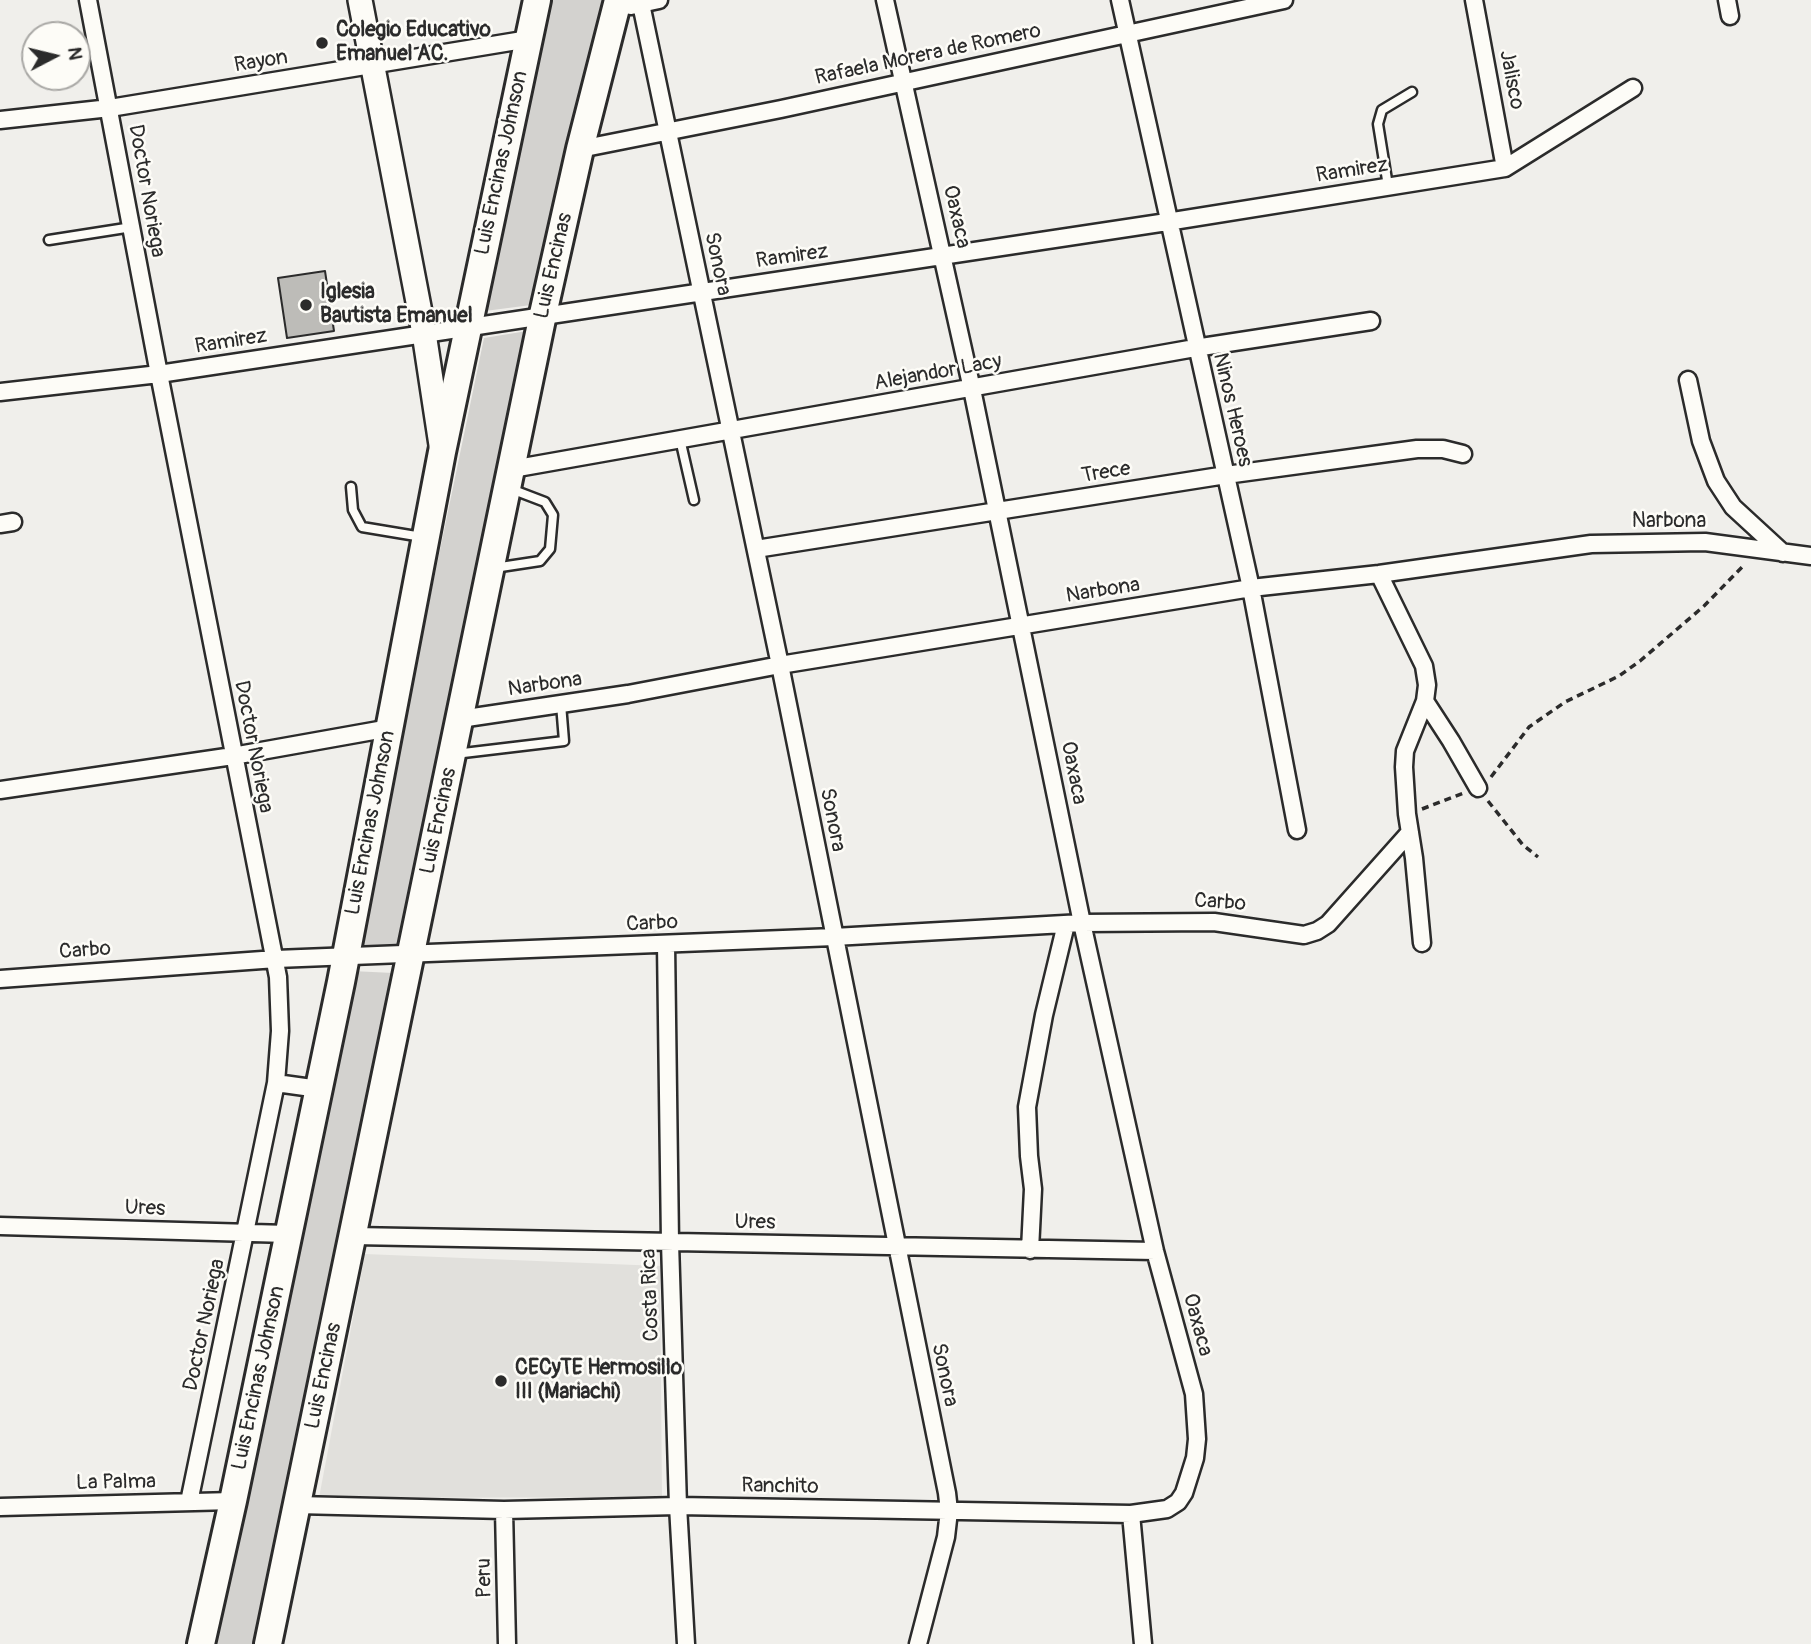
<!DOCTYPE html>
<html>
<head>
<meta charset="utf-8">
<style>
	body { margin:0 }
	#map { position:relative; width:1811px; height:1644px; overflow:hidden; background:#f0efeb; font-family:Pangolin,sans-serif }
	canvas { display:block }
	.north { position:absolute; left:21px; top:21px; width:70px; height:70px; box-sizing:border-box; background:#fdfcf7; border:2px solid #a9a8a5; border-radius:50%; rotate:83deg; font-size:19px; font-weight:700; line-height:28px; text-align:center; color:#2b2b2b }
	.north::after { content:''; display:block; margin:auto; width:24px; height:32px; background:#2b2b2b; clip-path:polygon(50% 0,100% 100%,50% 72%,0 100%) }
</style>
</head>
<body>
<div id="map">
<canvas width="1811" height="1644"></canvas>
<div class="north">N</div>
</div>
<script>
const ctx = document.querySelector('canvas').getContext('2d');
ctx.lineJoin = 'round';
function fill(path, color) {
  ctx.fillStyle = color;
  ctx.fill(path, 'evenodd');
}
function toPath(rows) {
  const path = new Path2D();
  for (const r of rows) {
    path.moveTo(r[0], r[1]);
    for (let i = 2; i < r.length; i += 2) path.lineTo(r[i], r[i + 1]);
  }
  return path;
}
function trace(path, color, width, dash) {
  ctx.strokeStyle = color;
  ctx.lineWidth = width;
  ctx.lineCap = dash ? 'butt' : 'round';
  ctx.setLineDash(dash || []);
  ctx.stroke(path);
}
function write(font, color, halo, rows, align = 'center') {
  ctx.font = font + ' Pangolin,sans-serif';
  ctx.lineWidth = 5;
  ctx.setLineDash([]);
  ctx.textBaseline = 'middle';
  ctx.strokeStyle = halo;
  ctx.fillStyle = color;
  for (const [text, x, y, turn = 0] of rows) {
    ctx.save();
    ctx.translate(x, y);
    ctx.rotate((+turn || 0) * Math.PI / 180);
    ctx.textAlign = isNaN(turn) ? turn : align;
    if (halo) ctx.strokeText(text, 0, 0);
    ctx.fillText(text, 0, 0);
    ctx.restore();
  }
}
fill(toPath([
	[365,1254,660,1266,662,1497,319,1498]
]), '#e1e0dc');
fill(toPath([
	[549,0,603,0,531,305,485,311],
	[527,331,397,953,357,950,484,338],
	[352,971,393,973,254,1644,212,1644]
]), '#d3d2cf');
const building = toPath([
	[325,271,334,331,287,338,278,278,325,271]
]);
fill(building, '#bdbcb8');
trace(building, '#2b2b2b', 2);
const service = toPath([
	[1388,186,1378,124,1382,110,1412,92],
	[49,240,132,227],
	[680,439,694,500],
	[351,487,353,510,362,527,422,537],
	[494,568,540,561,550,549,553,515,545,502,511,489],
	[455,754,564,741,561,704]
]);
const minor = toPath([
	[88,0,159,374,278,977,280,1031,276,1083,189,1502],
	[1120,0,1251,588,1297,830],
	[1474,0,1505,168],
	[1727,0,1730,16],
	[641,4,780,665,947,1493,949,1511,946,1537,918,1644],
	[631,6,659,0],
	[0,120,110,108,529,39],
	[580,149,781,109,1284,0],
	[1688,380,1701,441,1716,481,1733,507,1783,553],
	[0,392,159,374,1167,222,1505,168,1633,88],
	[512,469,1195,348,1371,321],
	[0,524,13,522],
	[756,549,1226,475,1417,449,1443,449,1463,454],
	[1379,574,1424,666,1427,685,1425,701,1451,741,1478,788],
	[460,719,628,694,780,665,1251,588,1379,574,1591,544,1705,542,1811,556],
	[0,790,233,756,390,728],
	[1422,943,1414,858,1407,814,1404,767,1405,751,1425,701],
	[666,944,670,1242,678,1506,686,1644],
	[0,979,276,959,834,937,1082,923,1214,922,1304,935,1317,931,1328,924,1410,832],
	[276,1083,319,1089],
	[0,1226,288,1234],
	[354,1236,1155,1251],
	[1030,1250,1033,1189,1029,1156,1027,1107,1044,1015,1066,924],
	[297,1505,504,1510,678,1506,1131,1514,1167,1509,1178,1502,1184,1493,1195,1458,1197,1439,1194,1394,1155,1251,1082,923,972,389,885,0],
	[0,1507,233,1501],
	[504,1510,507,1644],
	[1131,1514,1143,1644]
]);
const secondary = toPath([
	[360,0,424,333,441,445]
]);
const primary = toPath([
	[201,1644,233,1501,341,982,442,452,537,0],
	[268,1644,543,314,580,149,618,0]
]);
trace(service, '#2b2b2b', 13);
trace(minor, '#2b2b2b', 21);
trace(secondary, '#2b2b2b', 28);
trace(primary, '#2b2b2b', 32);
trace(toPath([
	[1491,777,1529,727,1565,702,1619,676,1640,661,1704,606,1745,564],
	[1488,801,1523,845,1538,857],
	[1422,809,1464,793]
]), '#2b2b2b', 3.5, [7, 5]);
trace(service, '#fdfcf7', 8);
trace(minor, '#fdfcf7', 16);
trace(secondary, '#fdfcf7', 23);
trace(primary, '#fdfcf7', 26);
for (const [x, y, r, color] of [
	[322,43,7,"#2b2b2b"],
	[306,305,7,"#2b2b2b"],
	[501,1381,7,"#2b2b2b"]
]) {
  const dot = new Path2D();
  dot.arc(x, y, r, 0, 2 * Math.PI);
  ctx.fillStyle = color;
  ctx.fill(dot);
  trace(dot, '#fdfcf7', 2.5);
}
write('bold 21px', '#2b2b2b', '#fdfcf7', [
	["Colegio Educativo",336,31],
	["Emanuel AC.",336,55],
	["Iglesia",320,293],
	["Bautista Emanuel",320,317],
	["CECyTE Hermosillo",515,1369],
	["III (Mariachi)",515,1393]
], 'left');
write('21px', '#2b2b2b', '#fdfcf7', [
	["Rafaela Morera de Romero",928,55,-12],
	["Rayon",261,62,-9],
	["Jalisco",1511,80,79],
	["Luis Encinas Johnson",502,163,-78],
	["Ramirez",1352,171,-9],
	["Doctor Noriega",146,191,80],
	["Oaxaca",956,217,77],
	["Ramirez",792,257,-8],
	["Sonora",717,264,78],
	["Luis Encinas",554,266,-77],
	["Ramirez",231,342,-9],
	["Alejandor Lacy",938,373,-10],
	["Ninos Heroes",1232,410,77],
	["Trece",1106,473,-9],
	["Narbona",1669,522],
	["Narbona",1103,591,-9],
	["Narbona",545,685,-8],
	["Doctor Noriega",253,747,79],
	["Oaxaca",1073,773,79],
	["Sonora",832,820,79],
	["Luis Encinas",439,821,-78],
	["Luis Encinas Johnson",371,823,-79],
	["Carbo",1220,903,4],
	["Carbo",652,924,-3],
	["Carbo",85,951,-4],
	["Ures",145,1209,2],
	["Ures",755,1223,1],
	["Costa Rica",651,1295,-92],
	["Doctor Noriega",205,1325,-78],
	["Oaxaca",1197,1325,75],
	["Sonora",944,1375,78],
	["Luis Encinas",324,1376,-78],
	["Luis Encinas Johnson",259,1378,-78],
	["La Palma",116,1483,-1],
	["Ranchito",780,1487,1],
	["Peru",485,1578,-91]
]);
</script>
</body>
</html>
